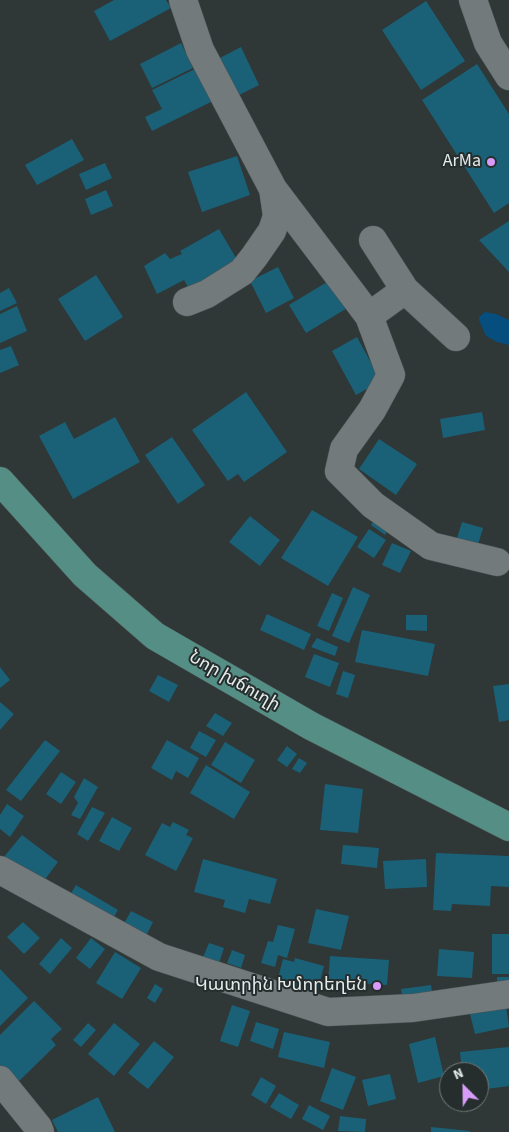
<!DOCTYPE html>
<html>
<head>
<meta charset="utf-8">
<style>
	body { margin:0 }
	#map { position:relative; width:509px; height:1132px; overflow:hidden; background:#2f3737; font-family:"Source Sans 3",sans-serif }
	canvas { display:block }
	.north { position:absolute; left:439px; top:1062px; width:50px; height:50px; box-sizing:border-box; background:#252d2d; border:1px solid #727979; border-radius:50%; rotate:337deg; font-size:14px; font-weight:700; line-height:20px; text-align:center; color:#e5eaea }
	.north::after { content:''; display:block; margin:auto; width:18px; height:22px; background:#d79bf9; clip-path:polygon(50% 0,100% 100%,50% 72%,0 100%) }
</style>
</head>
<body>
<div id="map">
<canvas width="509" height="1132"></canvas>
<div class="north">N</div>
</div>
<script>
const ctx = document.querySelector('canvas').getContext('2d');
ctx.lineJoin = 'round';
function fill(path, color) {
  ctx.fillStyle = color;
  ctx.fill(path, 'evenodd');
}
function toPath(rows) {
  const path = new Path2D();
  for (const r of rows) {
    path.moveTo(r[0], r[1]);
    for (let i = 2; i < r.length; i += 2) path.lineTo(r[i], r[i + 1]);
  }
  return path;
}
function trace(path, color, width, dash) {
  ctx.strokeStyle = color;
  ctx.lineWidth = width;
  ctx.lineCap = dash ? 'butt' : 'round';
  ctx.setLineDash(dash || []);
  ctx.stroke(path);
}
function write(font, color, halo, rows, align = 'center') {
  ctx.font = font + ' "Source Sans 3","Noto Sans Armenian",sans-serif';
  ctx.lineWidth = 4;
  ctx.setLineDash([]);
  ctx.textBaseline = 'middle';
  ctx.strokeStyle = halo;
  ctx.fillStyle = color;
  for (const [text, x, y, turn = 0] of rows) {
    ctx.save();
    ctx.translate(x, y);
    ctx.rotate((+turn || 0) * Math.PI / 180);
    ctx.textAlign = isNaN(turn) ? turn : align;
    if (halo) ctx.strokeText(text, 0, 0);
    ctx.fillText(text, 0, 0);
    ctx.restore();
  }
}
fill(toPath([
	[485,312,496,314,509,320,509,345,497,342,486,336,479,320,479,317]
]), '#064e7e');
fill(toPath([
	[114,0,166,0,171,8,110,41,94,11],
	[426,1,465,61,421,90,382,30],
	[181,43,193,68,152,88,140,64],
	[241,47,259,85,237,96,218,59],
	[477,64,509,114,509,203,494,213,422,100],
	[201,66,217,99,152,131,145,117,162,109,152,90],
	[72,139,84,160,37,185,25,165],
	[237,156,250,195,202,212,188,172],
	[105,163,112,178,86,190,79,174],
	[106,190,113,206,91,215,85,199],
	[509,221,509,272,479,240],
	[219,229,239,263,190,290,184,280,157,294,144,266,165,253,170,259,182,254,180,251],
	[278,267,294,298,266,313,250,281],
	[96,275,123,317,85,341,58,299],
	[332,279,349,307,306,333,289,305],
	[9,288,17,303,0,311,0,293],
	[17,306,27,331,0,343,0,314],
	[357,337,381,381,356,395,332,351],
	[11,346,19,365,0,373,0,350],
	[246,392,287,452,244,482,238,474,228,481,192,430],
	[482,412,485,430,443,438,440,419],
	[115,417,140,462,73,499,39,436,65,422,74,439],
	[172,437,205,485,178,504,145,455],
	[379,439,417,464,396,495,359,469],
	[312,510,358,537,328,586,281,558],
	[250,516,280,540,260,566,229,542],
	[376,517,390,527,385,535,371,525],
	[462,522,483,528,477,548,456,541],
	[369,529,386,540,374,558,357,547],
	[392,543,411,551,400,573,382,565],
	[353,587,370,595,349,643,332,636],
	[332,593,343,598,329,631,317,626],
	[267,614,311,634,304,650,260,630],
	[406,615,427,615,427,631,406,630],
	[362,630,435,644,428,676,355,662],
	[317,638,338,647,335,656,311,647],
	[314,654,339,663,330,687,305,677],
	[0,667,10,680,0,688],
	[343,671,355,675,348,698,336,694],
	[158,675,178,685,169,702,149,691],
	[509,684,509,720,499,722,493,686],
	[0,702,14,714,0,730],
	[215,713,232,723,223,736,206,726],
	[199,731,216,740,206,757,190,748],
	[45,740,60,751,21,801,6,790],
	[167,740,199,758,188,778,176,771,172,780,151,768],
	[225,742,255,760,241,783,211,765],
	[287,746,297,754,287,767,277,760],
	[299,758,307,763,300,773,292,769],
	[206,765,250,792,234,819,190,793],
	[61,772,76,782,61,804,46,794],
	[84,778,98,787,80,819,71,815,78,803,74,797],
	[325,784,363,789,358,833,320,830],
	[7,804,24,816,10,837,0,829,0,815],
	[92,807,105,813,88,841,77,834],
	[112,817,132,828,119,851,99,841],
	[173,822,189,830,186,835,193,838,176,871,145,855,162,823,170,827],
	[22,835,58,862,40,886,3,858],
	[343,845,379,848,377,868,341,864],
	[436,853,509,856,509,887,491,886,490,906,452,904,451,911,433,910],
	[203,859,277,879,270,904,249,899,245,913,223,907,225,900,194,892],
	[426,859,427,887,385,889,383,861],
	[76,885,118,910,109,925,67,900],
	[316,909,349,916,341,950,308,943],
	[131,911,153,922,144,940,121,929],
	[23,922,40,938,24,954,7,937],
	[278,925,295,929,287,958,278,955,275,967,261,963,268,941,273,942],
	[492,934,509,934,509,974,492,974],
	[61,938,72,948,50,974,39,964],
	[91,938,105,949,90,969,76,958],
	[209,943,224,948,219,963,203,957],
	[439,949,474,952,472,978,437,976],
	[232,950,245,955,241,968,227,963],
	[115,952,141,968,122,999,96,983],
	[330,956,389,960,387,985,328,981],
	[295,958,324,966,315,1001,275,990,283,959,294,962],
	[0,969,28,998,0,1026],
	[497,977,509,977,509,986,497,986],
	[155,984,163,989,155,1003,147,998],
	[431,985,433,999,403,1003,401,989],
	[34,1001,62,1029,51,1039,56,1045,16,1084,0,1068,0,1035],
	[232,1005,250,1011,238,1047,220,1041],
	[506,1006,509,1027,475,1034,470,1014],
	[256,1022,279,1029,273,1049,250,1041],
	[88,1023,96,1030,81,1047,73,1040],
	[114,1023,140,1044,114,1076,88,1054],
	[284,1032,330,1042,324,1068,278,1057],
	[435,1037,444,1076,418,1083,409,1044],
	[154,1041,174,1057,148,1089,128,1073],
	[509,1047,509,1086,479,1090,479,1072,462,1072,460,1052],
	[332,1068,356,1077,343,1110,320,1101],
	[390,1074,396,1099,368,1106,362,1080],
	[261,1077,276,1086,266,1104,251,1095],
	[279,1093,299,1105,291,1119,270,1107],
	[98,1097,115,1132,58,1132,52,1120],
	[309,1105,330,1116,323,1130,302,1119],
	[340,1116,366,1119,365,1132,338,1131],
	[431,1127,470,1131,470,1132,431,1132]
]), '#1a6178');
const minor = toPath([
	[183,0,200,50,273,189,369,316,391,375,372,410,344,449,339,471,373,505,431,546,497,562],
	[473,0,488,43,509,76],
	[373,240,405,290,456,337],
	[187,302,207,294,242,272,254,257,272,231,277,216,273,189],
	[369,316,405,290],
	[0,870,159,957,328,1012,413,1008,509,994],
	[0,1080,38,1127,40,1132]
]);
const major = toPath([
	[0,481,85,575,155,636,311,726,509,827]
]);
trace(minor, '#4d5354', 29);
trace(major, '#4d5354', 29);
trace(minor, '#727a7b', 28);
trace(major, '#558e85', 28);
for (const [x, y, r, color] of [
	[491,162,5,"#d79bf9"],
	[377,986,5,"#d79bf9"]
]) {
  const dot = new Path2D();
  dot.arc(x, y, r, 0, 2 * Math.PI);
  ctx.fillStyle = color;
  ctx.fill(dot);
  trace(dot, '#252d2d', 2);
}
write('18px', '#e5eaea', '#252d2d', [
	["ArMa",481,162],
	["Կատրին Խմորեղեն",367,986]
], 'right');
write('18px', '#e5eaea', '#252d2d', [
	["Նոր խճուղի",234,682,30]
]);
</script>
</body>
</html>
